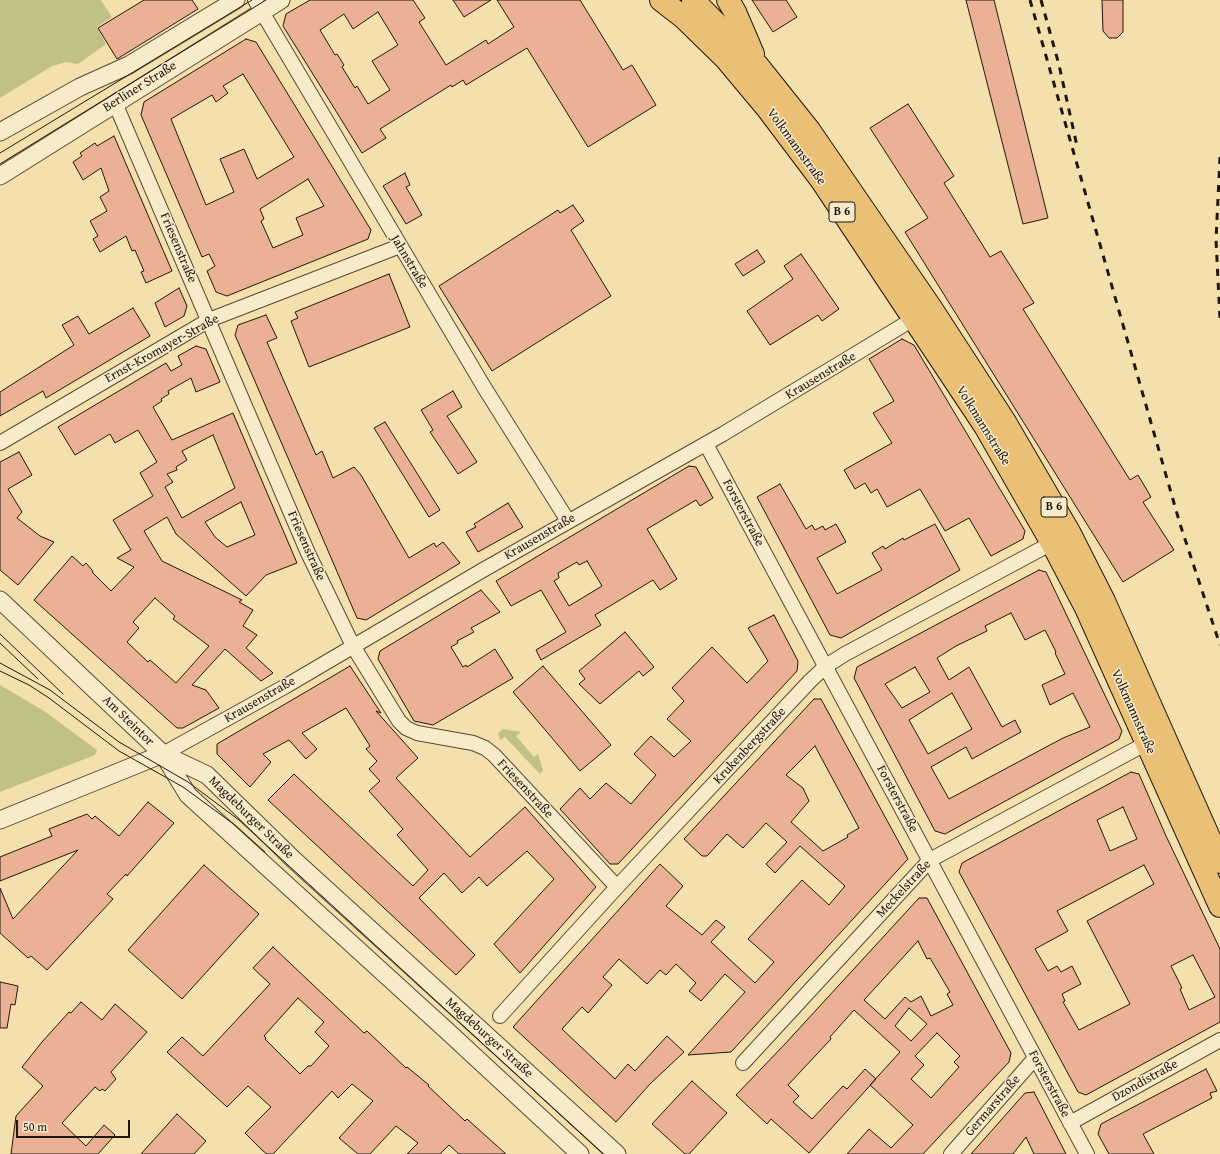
<!DOCTYPE html>
<html>
<head>
<meta charset="utf-8">
<style>
	body { margin:0 }
	#map { position:relative; width:1220px; height:1154px; overflow:hidden; background:#f3e0ad; font-family:"Gentium Book Plus",serif }
	canvas { display:block }
	.scale { position:absolute; left:16px; top:1120px; width:114px; height:18px; box-sizing:border-box; border:2px solid #21170f; border-top:0; padding-left:5px; font-size:12px; line-height:14px; white-space:nowrap; color:#21170f; -webkit-text-stroke:3px #f7ebca; paint-order:stroke }
</style>
</head>
<body>
<div id="map">
<canvas width="1220" height="1154"></canvas>
<div class="scale">50 m</div>
</div>
<script>
const ctx = document.querySelector('canvas').getContext('2d');
ctx.lineJoin = 'round';
function fill(path, color) {
  ctx.fillStyle = color;
  ctx.fill(path, 'evenodd');
}
function toPath(rows) {
  const path = new Path2D();
  for (const r of rows) {
    path.moveTo(r[0], r[1]);
    for (let i = 2; i < r.length; i += 2) path.lineTo(r[i], r[i + 1]);
  }
  return path;
}
function trace(path, color, width, dash) {
  ctx.strokeStyle = color;
  ctx.lineWidth = width;
  ctx.lineCap = dash ? 'butt' : 'round';
  ctx.setLineDash(dash || []);
  ctx.stroke(path);
}
function write(font, color, halo, rows, align = 'center') {
  ctx.font = font + ' "Gentium Book Plus",serif';
  ctx.lineWidth = 3;
  ctx.setLineDash([]);
  ctx.textBaseline = 'middle';
  ctx.strokeStyle = halo;
  ctx.fillStyle = color;
  for (const [text, x, y, turn = 0] of rows) {
    ctx.save();
    ctx.translate(x, y);
    ctx.rotate((+turn || 0) * Math.PI / 180);
    ctx.textAlign = isNaN(turn) ? turn : align;
    if (halo) ctx.strokeText(text, 0, 0);
    ctx.fillText(text, 0, 0);
    ctx.restore();
  }
}
fill(toPath([
	[0,0,101,0,112,17,97,27,106,44,78,64,66,62,52,66,0,98],
	[0,685,44,711,97,750,95,755,0,792],
	[503,729,521,732,516,736,534,757,538,754,543,770,540,774,505,737,500,740,498,733]
]), '#c1c186');
const building = toPath([
	[144,0,192,0,198,9,117,59,98,28,144,0],
	[310,0,413,0,425,18,419,22,446,65,486,40,488,44,514,27,497,0,580,0,623,70,632,65,656,105,588,147,527,48,466,85,463,80,452,87,451,85,380,129,386,138,362,153,283,26,286,14,310,0],
	[378,12,398,45,372,61,390,90,368,104,357,86,355,88,342,67,344,65,337,54,335,55,320,30,344,14,353,29,378,12],
	[453,0,491,0,464,17,453,0],
	[752,0,786,0,797,17,773,32,752,0],
	[966,0,994,0,1048,218,1023,224,966,0],
	[1102,0,1123,0,1123,32,1117,38,1109,38,1103,31,1102,0],
	[246,39,256,42,371,230,368,239,227,296,216,292,207,271,215,266,209,254,202,257,141,115,144,102,246,39],
	[243,74,294,157,257,179,244,149,220,159,234,192,206,205,171,119,212,95,216,102,228,93,223,86,243,74],
	[308,179,324,206,296,218,303,235,273,248,261,221,264,219,260,209,308,179],
	[908,104,954,176,944,183,990,257,1001,251,1034,303,1023,309,1130,480,1138,475,1151,497,1143,502,1174,550,1123,582,905,232,928,218,870,128,908,104],
	[114,136,172,271,146,283,141,272,144,271,135,250,132,251,126,236,100,252,93,239,98,236,90,221,107,211,100,197,109,191,101,168,83,180,73,162,82,156,80,153,95,143,97,146,114,136],
	[405,173,410,185,406,187,422,215,406,224,383,186,405,173],
	[573,205,584,221,571,230,611,296,492,371,439,286,558,210,560,213,573,205],
	[757,250,765,262,743,276,735,264,757,250],
	[801,254,839,309,822,321,818,315,770,345,747,311,793,279,784,266,801,254],
	[389,274,410,327,309,367,291,321,298,318,295,312,389,274],
	[179,288,187,306,184,316,165,327,155,303,179,288],
	[133,308,150,336,46,398,43,391,0,416,0,392,74,345,62,325,78,316,89,334,133,308],
	[266,315,277,338,267,342,316,455,322,451,333,478,354,467,361,475,409,558,434,543,436,547,443,542,460,563,366,620,357,618,235,335,238,325,266,315],
	[902,339,914,345,1025,531,1023,539,991,556,969,518,945,531,920,489,887,507,877,489,871,493,865,483,855,489,844,470,892,443,873,413,894,401,869,359,902,339],
	[196,346,206,349,220,382,196,392,191,378,168,391,169,394,161,399,162,401,153,407,172,440,233,413,297,563,266,575,246,596,176,534,167,517,144,531,162,561,242,600,239,602,253,610,243,626,257,635,246,648,273,673,261,681,225,649,192,685,206,690,219,708,183,728,177,728,34,600,72,556,83,566,86,563,92,570,93,573,111,591,134,567,117,558,131,550,113,520,153,496,140,473,157,462,138,430,115,443,110,434,75,455,58,427,166,363,171,371,182,365,178,356,196,346],
	[213,435,235,488,182,518,165,487,173,482,167,474,177,470,176,467,187,460,182,451,213,435],
	[241,502,255,535,227,547,215,537,205,522,241,502],
	[155,598,175,616,173,619,209,646,176,683,150,660,148,662,127,642,139,628,133,622,155,598],
	[453,391,462,407,447,416,477,462,458,474,430,432,433,430,421,410,453,391],
	[385,422,440,510,429,517,374,428,385,422],
	[19,452,32,475,8,489,22,512,17,518,40,536,54,542,18,585,0,570,0,462,19,452],
	[689,466,696,467,713,498,700,506,696,500,647,529,677,579,660,590,653,580,595,615,601,625,541,660,536,650,566,632,541,590,511,606,496,581,689,466],
	[587,561,602,586,569,606,554,581,559,578,558,573,577,562,579,565,587,561],
	[780,484,806,529,812,525,815,530,823,526,825,530,836,524,846,542,817,558,837,594,882,570,872,553,883,546,885,549,903,538,904,540,935,524,960,570,841,638,830,635,757,497,780,484],
	[508,503,523,527,478,552,466,532,476,527,474,524,508,503],
	[1039,570,1046,572,1122,731,1119,739,945,834,935,831,854,678,857,667,1039,570],
	[1011,613,1025,640,1045,630,1056,652,1055,653,1065,674,1042,685,1050,705,1073,693,1090,727,1063,738,949,799,931,767,966,747,972,759,1021,732,1015,720,1002,727,969,667,949,680,937,658,956,646,987,631,985,626,1011,613],
	[915,667,930,692,902,708,885,684,915,667],
	[952,693,972,729,928,754,909,720,952,693],
	[481,590,500,612,471,628,474,632,457,641,458,643,451,647,463,667,466,665,467,667,495,649,513,678,433,725,414,721,378,659,380,651,481,590],
	[774,615,798,661,797,671,618,864,610,864,560,809,580,788,590,799,606,783,631,804,656,775,634,754,651,736,674,757,691,741,667,719,684,701,672,688,712,647,747,683,768,661,748,628,774,615],
	[625,632,654,667,643,676,639,671,600,704,579,684,585,679,579,671,625,632],
	[350,666,381,713,376,711,418,758,396,778,470,857,525,807,596,887,520,973,494,944,554,879,527,851,487,886,479,877,462,893,444,873,419,898,475,955,456,975,268,800,294,774,413,886,428,870,397,835,403,829,369,791,380,781,369,769,377,761,366,749,370,746,346,708,302,733,317,749,306,759,289,740,263,754,271,762,250,787,217,754,217,744,350,666],
	[543,666,611,745,580,771,513,692,543,666],
	[814,699,821,699,908,859,731,1052,688,1055,745,992,725,974,701,1001,689,991,696,983,676,964,666,975,660,970,647,984,619,959,603,977,612,985,588,1013,582,1007,562,1029,615,1079,628,1064,635,1071,667,1036,684,1052,650,1084,616,1122,513,1027,660,864,683,886,666,906,702,935,716,920,725,927,711,942,755,983,774,962,748,939,802,880,829,905,845,886,800,846,775,873,766,864,787,842,766,823,743,848,727,834,707,856,702,856,684,839,814,699],
	[815,746,859,828,847,835,848,837,823,851,791,822,809,801,803,788,786,775,815,746],
	[1131,772,1139,774,1166,836,1220,949,1220,1022,1086,1095,1078,1092,959,872,962,863,1131,772],
	[1123,807,1137,839,1110,851,1097,820,1123,807],
	[1144,865,1154,884,1087,921,1130,1004,1079,1030,1063,1002,1065,1001,1062,994,1081,984,1072,966,1061,972,1057,966,1048,971,1035,949,1068,931,1057,911,1144,865],
	[1193,955,1215,997,1189,1010,1180,989,1182,988,1171,966,1193,955],
	[148,802,174,823,127,876,126,874,107,894,113,899,47,970,31,956,28,958,0,933,0,888,13,919,78,850,0,881,0,857,52,836,49,829,87,814,92,819,95,816,119,836,148,802],
	[204,865,259,914,182,999,128,950,204,865],
	[919,898,927,898,1011,1053,1009,1062,923,1154,847,1154,869,1129,891,1148,913,1125,870,1085,900,1052,854,1010,830,1037,831,1039,788,1085,799,1096,793,1102,812,1119,843,1086,847,1089,865,1069,876,1079,809,1153,771,1119,767,1124,736,1095,784,1045,919,898],
	[918,941,927,959,930,958,950,992,947,994,953,1005,931,1016,921,996,911,1002,905,997,885,1019,864,1000,918,941],
	[909,1008,927,1024,911,1041,895,1026,909,1008],
	[937,1033,960,1056,954,1062,959,1067,931,1098,911,1079,924,1065,915,1056,937,1033],
	[273,947,364,1033,367,1031,406,1068,407,1067,429,1085,428,1086,465,1121,467,1119,506,1154,459,1154,449,1145,440,1154,407,1154,418,1143,396,1126,370,1154,358,1154,339,1138,373,1101,352,1084,338,1098,332,1091,273,1154,267,1154,262,1150,245,1133,271,1107,248,1086,227,1107,167,1052,182,1037,203,1056,270,984,253,968,273,947],
	[298,998,324,1022,315,1032,329,1046,311,1066,308,1066,300,1074,265,1039,266,1038,264,1036,298,998],
	[0,982,18,986,15,1005,11,1004,7,1028,0,1028,0,982],
	[81,1002,102,1020,115,1004,147,1032,111,1072,116,1079,105,1091,102,1089,100,1091,95,1087,62,1123,86,1146,104,1125,115,1135,98,1154,11,1154,16,1116,43,1086,22,1067,42,1042,69,1012,71,1013,81,1002],
	[1206,1069,1217,1091,1210,1093,1212,1098,1143,1134,1154,1154,1109,1154,1098,1134,1101,1124,1206,1069],
	[692,1081,727,1113,689,1154,685,1154,652,1124,692,1081],
	[1034,1092,1066,1154,1034,1154,1026,1137,1013,1154,971,1154,1025,1093,1034,1092],
	[177,1114,206,1141,194,1154,141,1154,177,1114]
]);
fill(building, '#eab195');
trace(building, '#21170f', 1);
const minor = toPath([
	[255,0,484,387,568,521],
	[115,103,308,553,353,646,399,721,406,728,417,733,473,743,485,748,494,755,617,887],
	[0,443,209,320,400,246],
	[706,444,1087,1154],
	[163,754,286,686,483,570,723,434,915,318],
	[500,1016,617,887,810,681,826,666,845,654,1052,543],
	[743,1063,930,860,1147,743],
	[1070,1123,1220,1040],
	[951,1154,1035,1058]
]);
const tertiary = toPath([
	[0,132,80,87,129,65,236,0],
	[0,176,281,0],
	[0,600,163,754,188,795,445,1029,580,1154],
	[163,754,207,775,293,859,617,1154],
	[0,820,163,754]
]);
const primary = toPath([
	[661,0,683,17,726,59,767,108,822,181,985,426,1052,543,1086,608,1220,906],
	[693,0,758,66,809,130,931,308,1005,422,1069,532,1104,601,1220,862],
	[728,0,735,12,753,54]
]);
trace(minor, '#564936', 16);
trace(tertiary, '#564936', 19);
trace(primary, '#21170f', 24);
trace(minor, '#f7ebca', 14);
trace(tertiary, '#f7ebca', 17);
trace(primary, '#eac076', 22);
trace(toPath([
	[0,153,252,0],
	[0,164,266,0],
	[0,634,63,694],
	[0,643,38,679],
	[0,663,50,690,119,742,188,782,239,820,603,1154],
	[0,671,29,685,49,698,119,751,183,787,235,825,265,852]
]), '#21170f', 1);
trace(toPath([
	[1030,0,1180,524,1220,645],
	[1041,0,1059,65,1077,146],
	[1220,157,1216,240,1220,319]
]), '#21170f', 3, [7, 7]);
for (const [x, y, w] of [
	[842,212,26],
	[1054,507,26]
]) {
  const box = new Path2D();
  box.roundRect(x - w / 2, y - 10, w, 20, 3);
  ctx.fillStyle = '#f7ebca';
  ctx.fill(box);
  trace(box, '#21170f', 1);
}
write('bold 12px', '#21170f', null, [
	["B 6",842,212],
	["B 6",1054,507]
]);
write('13px', '#21170f', '#f7ebca', [
	["Berliner Straße",140,87,-32],
	["Volkmannstraße",796,147,54],
	["Friesenstraße",178,248,67],
	["Jahnstraße",409,262,59],
	["Ernst-Kromayer-Straße",162,349,-29],
	["Krausenstraße",821,376,-31],
	["Volkmannstraße",983,426,58],
	["Forsterstraße",743,513,62],
	["Krausenstraße",540,537,-30],
	["Friesenstraße",306,546,66],
	["Krausenstraße",260,700,-30],
	["Volkmannstraße",1133,712,66],
	["Am Steintor",128,721,44],
	["Krukenbergstraße",750,746,-47],
	["Friesenstraße",525,789,47],
	["Forsterstraße",897,799,62],
	["Magdeburger Straße",251,818,44],
	["Meckelstraße",904,889,-47],
	["Magdeburger Straße",489,1038,42],
	["Dzondistraße",1145,1081,-29],
	["Forsterstraße",1049,1084,62],
	["Germarstraße",993,1106,-49]
]);
</script>
</body>
</html>
